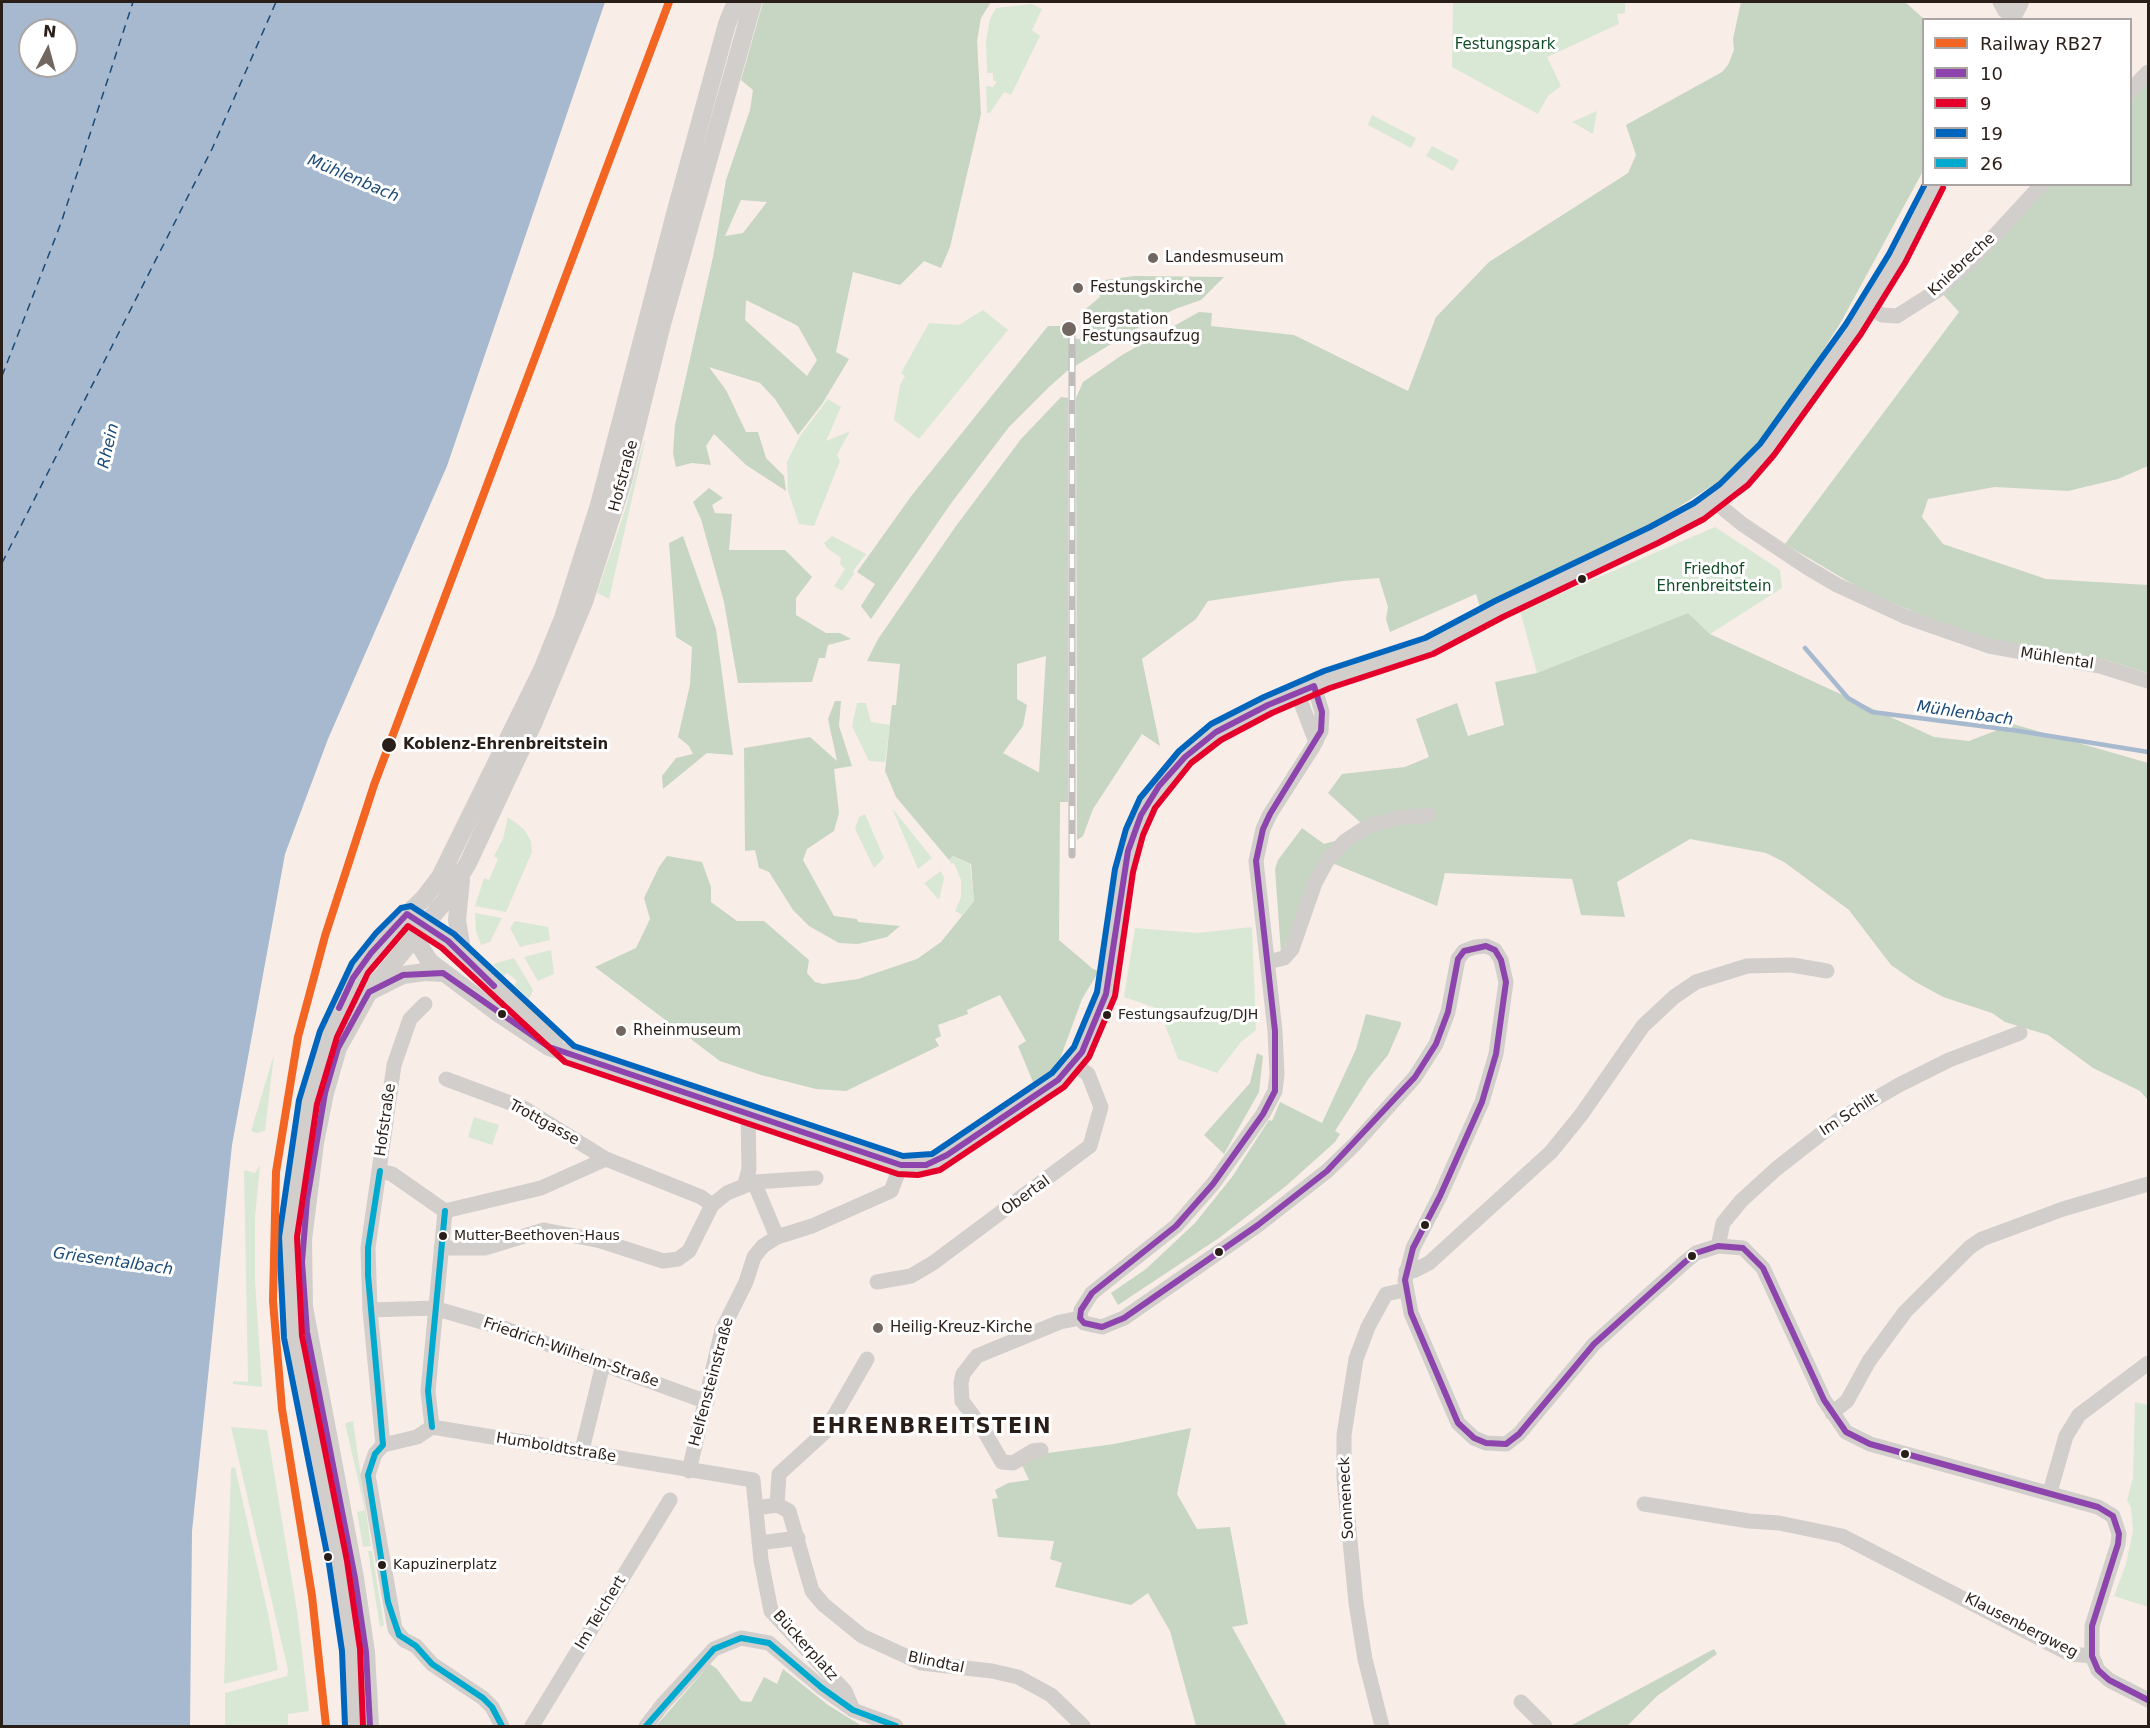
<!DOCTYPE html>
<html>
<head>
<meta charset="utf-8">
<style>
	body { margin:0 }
	#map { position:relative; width:2150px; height:1728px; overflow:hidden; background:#f9ede8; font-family:"DejaVu Sans",sans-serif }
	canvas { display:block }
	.frame { position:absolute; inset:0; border:3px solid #2a1e19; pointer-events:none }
	.legend { position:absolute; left:1922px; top:18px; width:210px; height:168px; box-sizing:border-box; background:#fff; border:2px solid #aaa5a3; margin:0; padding:8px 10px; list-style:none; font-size:18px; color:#2a1e19 }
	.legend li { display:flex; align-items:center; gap:12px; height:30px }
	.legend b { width:30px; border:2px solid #aaa5a3 }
	.north { position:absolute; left:18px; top:18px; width:60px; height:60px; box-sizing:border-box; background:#fff; border:2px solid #aaa5a3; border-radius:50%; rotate:6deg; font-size:16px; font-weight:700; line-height:24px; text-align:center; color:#2a1e19 }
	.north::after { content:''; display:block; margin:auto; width:21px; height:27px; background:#726661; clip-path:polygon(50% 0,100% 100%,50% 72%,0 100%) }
</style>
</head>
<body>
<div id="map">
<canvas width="2150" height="1728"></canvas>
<div class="frame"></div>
<ul class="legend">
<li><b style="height:8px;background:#f26522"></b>Railway RB27</li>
<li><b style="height:8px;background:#8e44ad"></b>10</li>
<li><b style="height:8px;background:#e4002b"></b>9</li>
<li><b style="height:8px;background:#0065bd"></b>19</li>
<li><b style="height:8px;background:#00a9ce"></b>26</li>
</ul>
<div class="north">N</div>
</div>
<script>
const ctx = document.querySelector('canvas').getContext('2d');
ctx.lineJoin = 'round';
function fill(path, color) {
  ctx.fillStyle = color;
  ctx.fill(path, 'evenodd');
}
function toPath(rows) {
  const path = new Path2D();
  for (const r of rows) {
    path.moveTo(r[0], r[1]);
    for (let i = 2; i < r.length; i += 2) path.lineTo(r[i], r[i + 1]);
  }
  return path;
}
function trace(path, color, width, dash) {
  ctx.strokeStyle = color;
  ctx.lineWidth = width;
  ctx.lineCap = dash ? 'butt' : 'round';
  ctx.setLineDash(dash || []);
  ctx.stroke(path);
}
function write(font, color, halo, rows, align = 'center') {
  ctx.font = font + ' "DejaVu Sans",sans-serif';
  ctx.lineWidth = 6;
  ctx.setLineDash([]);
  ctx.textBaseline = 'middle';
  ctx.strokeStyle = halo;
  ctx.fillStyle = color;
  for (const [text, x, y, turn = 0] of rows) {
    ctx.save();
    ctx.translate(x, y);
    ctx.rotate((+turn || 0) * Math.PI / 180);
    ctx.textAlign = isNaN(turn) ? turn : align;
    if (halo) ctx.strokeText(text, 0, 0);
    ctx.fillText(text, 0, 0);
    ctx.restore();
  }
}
fill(toPath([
	[1453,2,1625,2,1625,13,1617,14,1619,24,1547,57,1561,86,1548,96,1538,114,1452,67],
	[1032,4,1042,9,1032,30,1040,36,1011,95,1004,92,990,113,987,113,986,86,993,87,997,82,993,80,993,73,987,73,986,41,990,19,996,8],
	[1597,111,1593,134,1572,122],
	[1372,115,1416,138,1411,148,1368,125],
	[1432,146,1459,160,1453,171,1426,156],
	[983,310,1008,330,919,439,894,420,900,385,905,376,901,373,929,323,959,325],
	[828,399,841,407,826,441,850,431,837,455,840,461,814,526,799,524,788,491,787,462,800,436],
	[644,441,645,442,609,599,597,593,625,510],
	[1715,527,1780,570,1782,588,1710,634,1688,613,1537,673,1520,611],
	[832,536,866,554,853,571,854,574,842,591,834,586,845,569,840,564,841,558,827,548,824,543],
	[857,703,866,703,871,722,890,725,885,762,869,761,852,726],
	[892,808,932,858,918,869],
	[865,814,884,858,874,868,855,829,859,817],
	[508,817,524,829,531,841,532,852,506,912,475,906,484,878,489,880,498,859,494,856,503,839],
	[953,856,970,864,974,901,962,915,955,911,961,897,961,880,954,863,951,864,949,860],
	[941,871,944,878,939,900,924,883],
	[475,913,502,918,490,942,481,945,476,931],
	[515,921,548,927,550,940,520,947,510,928],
	[1252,927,1256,1030,1241,1042,1217,1073,1178,1059,1159,1009,1124,997,1135,928,1198,933],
	[551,950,554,974,538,981,524,957],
	[514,958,533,990,529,999,514,985,517,981,507,973,504,976,493,964],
	[274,1054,265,1131,257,1133,251,1131],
	[474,1117,499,1125,492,1145,468,1137],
	[260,1165,255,1218,255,1281,262,1387,233,1384,233,1381,248,1382,244,1170,255,1173],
	[2135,1402,2148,1405,2148,1607,2114,1596,2126,1564,2133,1531,2131,1507,2127,1500,2133,1478],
	[353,1421,371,1546,363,1547,357,1512,365,1510,345,1423],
	[231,1427,267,1430,298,1617,309,1711,288,1714,288,1726,225,1726,225,1693,287,1676,288,1670],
	[235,1467,269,1618,278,1670,224,1684,231,1468],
	[368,1551,372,1551,384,1625,380,1627]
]), '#d9e8d5');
fill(toPath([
	[763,2,991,2,981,18,977,41,981,114,950,247,941,268,924,261,900,285,853,272,836,352,849,359,822,404,798,435,775,399,760,383,709,367,726,390,746,432,758,432,766,458,784,476,786,491,746,465,714,434,706,446,711,465,692,463,676,467,673,454,675,425,713,257,726,180,750,110,753,90,741,80],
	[741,200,767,202,743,233,725,236],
	[746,300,798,326,817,360,807,376,745,320],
	[1741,2,1905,2,1924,19,1923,171,1841,322,1766,441,1721,480,1674,510,1628,537,1480,607,1476,594,1390,632,1386,619,1388,607,1379,578,1343,581,1208,601,1196,619,1142,659,1160,746,1142,734,1093,809,1083,836,1077,840,1076,398,1083,382,1122,355,1199,312,1212,313,1211,326,1294,335,1408,391,1436,317,1489,262,1628,173,1636,155,1626,125,1722,72,1728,65,1734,50,1733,39],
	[2148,81,2148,466,2118,479,2068,491,1995,487,1928,499,1922,517,1943,544,2046,579,2148,585,2148,673,2103,659,2002,643,1930,619,1861,589,1785,544,1959,312,1940,291,2050,185,2130,184,2131,100],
	[1134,276,1224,277,1201,300,1175,309,1134,330,1067,371,1048,388,1009,427,952,502,871,619,861,606,875,584,857,572,912,495,1048,326,1063,326,1063,338,1080,339,1082,312,1100,297,1098,281],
	[1061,397,1068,398,1068,802,1060,802,1059,940,1093,969,1099,971,1082,999,1060,1059,1049,1072,1033,1082,1018,1046,1026,1041,1000,995,967,1010,968,1014,938,1025,941,1036,935,1039,939,1046,846,1091,816,1089,761,1075,720,1061,595,967,636,948,650,919,644,898,659,867,667,856,702,862,711,887,711,902,737,921,764,921,809,960,807,973,815,982,823,984,858,979,917,959,941,942,974,901,971,864,953,856,949,860,896,797,885,771,892,705,896,705,900,664,867,661,878,639,956,526,1021,439],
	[1046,656,1039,772,1038,772,1003,753,1023,726,1027,705,1017,699,1017,664],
	[709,488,723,498,712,505,715,513,732,514,729,550,785,550,812,577,796,598,796,615,826,633,840,633,851,639,828,645,825,658,819,658,812,682,738,683,724,602,701,519,693,502],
	[683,536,716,629,733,755,707,753,663,789,662,776,676,758,693,754,689,746,678,737,690,685,692,647,676,637,669,543],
	[1688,613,1710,634,1934,737,1969,741,2013,724,2148,763,2148,1100,2140,1091,2093,1068,2048,1035,2005,1022,1992,1013,1943,997,1914,981,1891,965,1849,910,1784,862,1766,853,1690,839,1617,882,1625,917,1581,915,1572,879,1445,873,1437,906,1332,863,1361,823,1328,793,1342,774,1405,767,1429,757,1416,719,1457,703,1468,736,1504,725,1495,682,1537,673],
	[835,701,841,701,839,726,852,766,834,769,839,813,834,831,807,849,803,860,834,916,857,919,858,922,900,926,887,937,858,944,839,943,809,926,793,910,769,872,759,868,755,850,745,851,744,748,810,737,837,761,828,719],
	[1302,828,1324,844,1342,839,1281,953,1275,869,1278,860],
	[1366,1014,1401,1022,1401,1025,1388,1055,1369,1078,1335,1131,1340,1134,1335,1142,1286,1186,1219,1238,1118,1305,1111,1293,1146,1269,1195,1223,1232,1177,1269,1120,1272,1121,1280,1102,1322,1123,1356,1049],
	[1257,1053,1263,1056,1259,1092,1224,1154,1204,1135,1250,1083],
	[1191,1428,1177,1494,1197,1529,1230,1527,1248,1624,1232,1627,1287,1726,1196,1726,1170,1631,1148,1593,1131,1605,1055,1587,1062,1563,1050,1559,1054,1541,998,1537,992,1499,998,1498,995,1490,1008,1483,1029,1480,1021,1463,1033,1455,1114,1444],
	[1714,1649,1717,1654,1657,1696,1627,1726,1570,1726],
	[710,1664,717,1669,741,1701,751,1702,764,1677,777,1684,783,1669,828,1705,862,1726,656,1726]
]), '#c6d6c3');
fill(toPath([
	[2,2,605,2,447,466,328,739,285,854,232,1145,192,1531,190,1726,2,1726],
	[30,30,66,30,66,66,30,66]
]), '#a6b9cf');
trace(toPath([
	[1805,648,1848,698,1872,712,2019,731,2148,752]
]), '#a6b9cf', 4.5);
trace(toPath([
	[2,376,61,223,133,2],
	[2,563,212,149,276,2]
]), '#1b4a76', 1.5, [8, 6]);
trace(toPath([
	[2000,2,2005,11,2013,17],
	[2130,91,2148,72],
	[1868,306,1882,315,1897,316,1938,290,1973,259,2042,184],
	[1714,501,1742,524,1808,568,1837,585,1906,617,1989,646,2100,666,2148,681],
	[1314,686,1322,712,1321,731,1313,747,1270,814,1263,829,1256,861,1275,1031,1277,1074,1275,1091,1263,1114,1213,1184,1176,1226,1092,1293,1081,1310,1080,1318,1084,1323,1102,1327,1124,1318,1258,1225,1327,1171,1355,1144,1415,1077,1436,1044,1448,1012,1458,959,1464,951,1475,947,1486,946,1495,950,1501,960,1506,982,1496,1054,1482,1102,1440,1196,1413,1248,1405,1280,1411,1313,1458,1423,1474,1438,1486,1443,1506,1444,1519,1434,1594,1344,1685,1262,1696,1253,1718,1246,1743,1248,1763,1268,1824,1400,1846,1432,1870,1444,2098,1507,2113,1516,2119,1534,2118,1544,2092,1626,2092,1656,2098,1670,2109,1680,2148,1700],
	[1297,692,1316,742],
	[1268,962,1284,958,1292,949,1315,883,1327,861,1345,841,1368,826,1397,818,1429,815],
	[425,1004,410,1019,394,1065,368,1248,370,1310,383,1445,375,1454,368,1475,395,1629,404,1640,416,1646,432,1664,483,1698,492,1707,502,1726],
	[446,1079,524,1108,606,1159,701,1197,712,1205],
	[380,1171,392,1174,445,1211,541,1188,606,1159],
	[754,1182,777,1237],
	[745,1184,749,1169,748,1113],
	[1718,1246,1723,1223,1741,1201,1776,1169,1840,1119,1899,1085,1949,1060,2020,1033],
	[441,1248,485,1248,544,1230,601,1241,663,1261,678,1259,689,1251,712,1205,727,1193,754,1182,816,1178],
	[1406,1271,1413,1271,1429,1263,1551,1152,1581,1115,1643,1026,1674,997,1696,982,1747,966,1792,965,1827,971],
	[877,1282,911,1276,933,1263,1090,1146,1101,1107,1088,1074,1073,1064],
	[370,1310,434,1308,506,1329,707,1402],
	[1832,1413,1847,1401,1869,1361,1905,1312,1970,1247,1982,1239,2063,1209,2148,1184],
	[432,1427,428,1391,445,1211],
	[383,1445,417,1437,432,1427,753,1480,761,1560,771,1611,845,1691,853,1710],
	[582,1450,603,1364],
	[1041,1450,1033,1451,1013,1463,1002,1462,983,1429,962,1401,961,1383,963,1374,977,1356,1060,1322,1080,1318],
	[689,1471,722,1330,746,1282,754,1257,763,1246,777,1237,812,1226,891,1191,901,1165],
	[2050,1492,2066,1436,2079,1415,2148,1363],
	[1644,1504,1749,1521,1779,1523,1842,1536,2070,1654,2092,1656],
	[777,1505,779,1474,825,1432,867,1359],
	[756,1508,777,1505,789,1511,812,1591,824,1605,862,1636,921,1663,992,1671,1018,1677,1051,1695,1083,1726],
	[759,1543,798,1538],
	[1521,1702,1545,1726],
	[532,1726,670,1500],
	[646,1726,663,1704,714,1649,741,1638,769,1643,822,1688,853,1710,896,1726],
	[1382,1726,1365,1659,1356,1603,1344,1478,1344,1435,1356,1359,1368,1327,1386,1294,1405,1290]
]), '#d1cecc', 15);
trace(toPath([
	[2011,20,2020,2],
	[461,880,457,920,463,956],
	[407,914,414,937,430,962,498,1013,549,1047,901,1165,917,1166,936,1162,1058,1080,1082,1052,1106,994,1124,870,1134,832,1147,803,1185,757,1216,732,1268,705,1327,680,1429,646,1499,609,1654,535,1699,511,1726,491,1742,478,1767,450,1854,329,1897,258,1935,184],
	[416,919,448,941,554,1041],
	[373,990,403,975,425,972,443,973],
	[354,1726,354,1685,344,1601,332,1526,300,1377,290,1305,288,1237,308,1102,329,1034,353,978,383,938,424,898,440,877,542,670,563,618,599,505,676,210,727,24,736,2],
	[370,1726,366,1652,355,1578,304,1307,303,1240,315,1143,325,1093,338,1048,369,992,445,901,468,863,533,724,584,602,623,481,662,324,753,2]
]), '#d1cecc', 18);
const rail = toPath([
	[1072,330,1072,855]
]);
trace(rail, '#bfbcbb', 7);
trace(rail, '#fff', 4.5, [14]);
trace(toPath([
	[339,1008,353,978,371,953,407,914,448,941,494,986],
	[370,1726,366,1652,355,1578,307,1332,302,1262,307,1200,325,1093,338,1048,369,992,403,975,443,973,549,1047,901,1165,926,1165,947,1155,1058,1080,1082,1052,1106,994,1128,851,1141,815,1159,786,1185,757,1216,732,1268,705,1314,686,1322,712,1321,731,1270,814,1263,829,1256,861,1275,1031,1275,1091,1263,1114,1213,1184,1176,1226,1092,1293,1081,1310,1080,1318,1084,1323,1102,1327,1124,1318,1258,1225,1327,1171,1415,1077,1436,1044,1448,1012,1458,959,1464,951,1486,946,1495,950,1501,960,1506,982,1496,1054,1482,1102,1440,1196,1413,1248,1405,1280,1411,1313,1458,1423,1474,1438,1486,1443,1506,1444,1519,1434,1594,1344,1685,1262,1696,1253,1718,1246,1743,1248,1763,1268,1824,1400,1846,1432,1870,1444,2098,1507,2113,1516,2119,1534,2118,1544,2092,1626,2092,1656,2098,1670,2109,1680,2148,1700]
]), '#8e44ad', 6);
trace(toPath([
	[363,1726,360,1649,347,1561,302,1336,297,1237,317,1104,337,1037,368,973,408,926,442,948,565,1062,898,1174,918,1175,940,1170,1064,1087,1089,1057,1115,996,1133,872,1143,835,1155,808,1191,763,1221,740,1272,713,1330,688,1433,654,1503,617,1658,543,1704,519,1731,498,1748,485,1774,455,1861,334,1905,263,1943,188]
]), '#e4002b', 6);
trace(toPath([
	[345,1726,342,1651,329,1564,284,1338,279,1237,299,1100,320,1031,352,963,376,933,401,908,411,906,454,934,574,1046,903,1156,932,1154,1052,1073,1074,1047,1097,992,1115,869,1126,829,1140,798,1179,751,1211,724,1264,697,1324,671,1425,638,1495,601,1650,527,1694,503,1720,484,1760,444,1846,324,1889,254,1925,184]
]), '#0065bd', 6);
trace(toPath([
	[380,1171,368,1248,368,1275,383,1445,375,1454,368,1475,388,1602,399,1635,416,1646,432,1664,483,1698,492,1707,502,1726],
	[432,1427,428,1391,445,1211],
	[646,1726,714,1649,741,1638,769,1643,822,1688,853,1710,896,1726]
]), '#00a9ce', 6);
trace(toPath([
	[326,1726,312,1596,282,1409,273,1301,276,1172,298,1037,325,936,374,785,669,2]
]), '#f26522', 8);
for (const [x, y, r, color] of [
	[1153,258,6,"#726661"],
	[1078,288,6,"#726661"],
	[1069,329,8,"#726661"],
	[1582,579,5,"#2a1e19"],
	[389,745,8,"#2a1e19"],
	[502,1014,5,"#2a1e19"],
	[1107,1015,5,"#2a1e19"],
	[621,1031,6,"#726661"],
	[1425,1225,5,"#2a1e19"],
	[443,1236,5,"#2a1e19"],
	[1219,1252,5,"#2a1e19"],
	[1692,1256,5,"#2a1e19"],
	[878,1328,6,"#726661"],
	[1905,1454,5,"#2a1e19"],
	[328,1557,5,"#2a1e19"],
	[382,1565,5,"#2a1e19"]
]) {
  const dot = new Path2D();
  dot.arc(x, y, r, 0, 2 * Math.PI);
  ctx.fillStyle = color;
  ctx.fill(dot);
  trace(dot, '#fff', 2);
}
write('14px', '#2a1e19', '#fff', [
	["Festungsaufzug/DJH",1118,1015],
	["Mutter-Beethoven-Haus",454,1236],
	["Kapuzinerplatz",393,1565]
], 'left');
write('15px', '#114e27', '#fff', [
	["Festungspark",1505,45],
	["Friedhof",1714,570],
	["Ehrenbreitstein",1714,587]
]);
write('15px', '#2a1e19', '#fff', [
	["Landesmuseum",1165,258],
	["Festungskirche",1090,288],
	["Bergstation",1082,320],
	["Festungsaufzug",1082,337],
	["Rheinmuseum",633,1031],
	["Heilig-Kreuz-Kirche",890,1328]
], 'left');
write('15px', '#2a1e19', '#fff', [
	["Kniebreche",1962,265,-43],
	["Hofstraße",624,476,-75],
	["Mühlental",2057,659,9],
	["Im Schilt",1849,1115,-33],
	["Hofstraße",386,1120,-82],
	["Trottgasse",544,1123,29],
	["Obertal",1026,1196,-36],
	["Friedrich-Wilhelm-Straße",571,1353,19],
	["Helfensteinstraße",712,1382,-75],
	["Humboldtstraße",556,1448,9],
	["Sonneneck",1347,1498,-93],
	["Im Teichert",601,1613,-59],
	["Klausenbergweg",2021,1626,27],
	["Bückerplatz",805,1646,48],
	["Blindtal",936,1663,12]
]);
write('bold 15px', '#2a1e19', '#fff', [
	["Koblenz-Ehrenbreitstein",403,745]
], 'left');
write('italic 16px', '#1b4a76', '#fff', [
	["Mühlenbach",353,179,23],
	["Rhein",109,446,-77],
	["Mühlenbach",1965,714,8],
	["Griesentalbach",113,1262,8]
]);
ctx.letterSpacing = '1.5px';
write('bold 21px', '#2a1e19', '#fff', [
	["EHRENBREITSTEIN",932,1428]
]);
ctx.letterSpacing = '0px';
</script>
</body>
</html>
